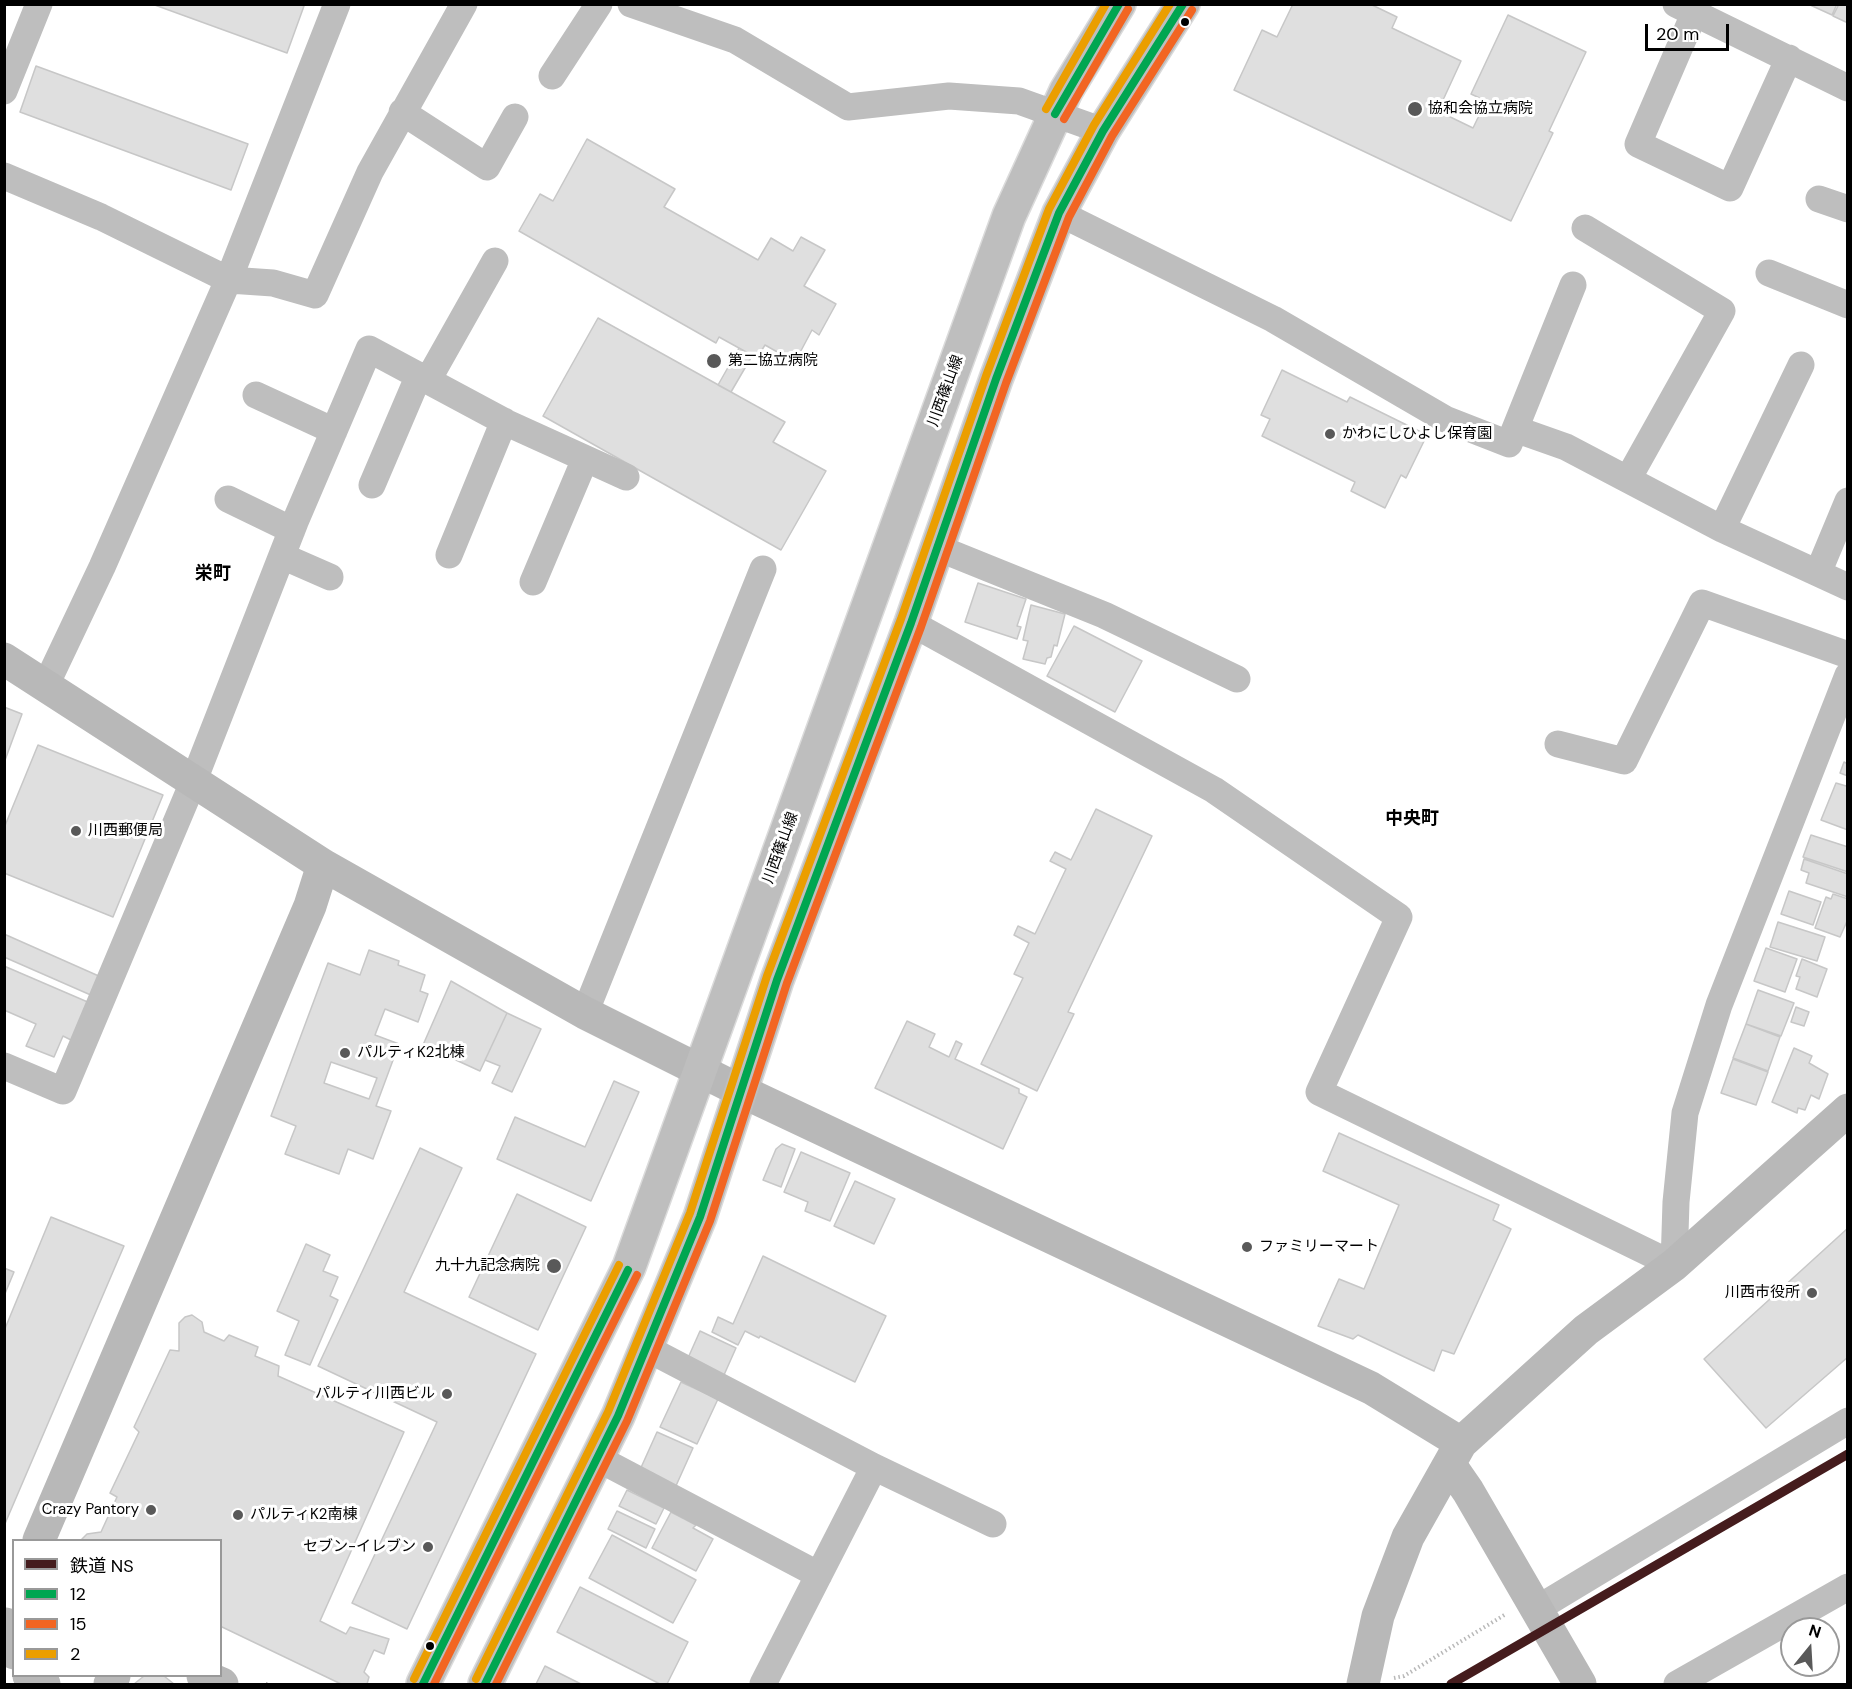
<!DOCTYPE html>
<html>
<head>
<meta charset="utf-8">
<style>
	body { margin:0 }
	#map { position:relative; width:1852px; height:1689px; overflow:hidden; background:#fff; font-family:"DM Sans","Noto Sans JP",sans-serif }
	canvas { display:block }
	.frame { position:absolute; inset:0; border:6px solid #000; pointer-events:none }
	.legend { position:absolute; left:12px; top:1539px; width:210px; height:138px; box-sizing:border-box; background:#fff; border:2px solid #999; margin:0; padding:8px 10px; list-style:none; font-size:18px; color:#000 }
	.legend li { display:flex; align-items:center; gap:12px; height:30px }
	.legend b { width:30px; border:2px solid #999 }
	.north { position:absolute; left:1780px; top:1617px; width:60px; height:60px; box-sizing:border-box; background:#fff; border:2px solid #999; border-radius:50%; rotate:18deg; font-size:16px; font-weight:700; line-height:24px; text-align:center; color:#000 }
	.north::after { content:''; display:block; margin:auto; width:21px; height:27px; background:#595959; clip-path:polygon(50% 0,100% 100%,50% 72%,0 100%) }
	.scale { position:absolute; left:1645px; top:24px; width:84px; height:27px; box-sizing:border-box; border:3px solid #000; border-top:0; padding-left:8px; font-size:18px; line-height:21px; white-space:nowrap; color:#000; -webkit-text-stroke:4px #fff; paint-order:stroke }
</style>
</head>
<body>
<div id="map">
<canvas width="1852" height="1689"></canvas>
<div class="frame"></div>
<ul class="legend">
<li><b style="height:8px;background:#451c1d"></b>鉄道 NS</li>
<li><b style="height:8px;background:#00a651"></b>12</li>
<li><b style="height:8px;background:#f26522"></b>15</li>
<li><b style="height:8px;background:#eb9e00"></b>2</li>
</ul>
<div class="north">N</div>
<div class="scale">20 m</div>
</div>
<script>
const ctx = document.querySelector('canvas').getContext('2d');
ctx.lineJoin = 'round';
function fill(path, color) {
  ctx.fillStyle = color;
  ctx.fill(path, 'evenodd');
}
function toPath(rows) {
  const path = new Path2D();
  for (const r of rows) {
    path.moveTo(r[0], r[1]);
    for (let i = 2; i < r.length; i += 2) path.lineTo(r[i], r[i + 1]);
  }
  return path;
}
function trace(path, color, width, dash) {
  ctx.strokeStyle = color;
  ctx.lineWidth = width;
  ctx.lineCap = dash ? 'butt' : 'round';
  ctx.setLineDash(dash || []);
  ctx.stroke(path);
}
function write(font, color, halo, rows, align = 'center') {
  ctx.font = font + ' "DM Sans","Noto Sans JP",sans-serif';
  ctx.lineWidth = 6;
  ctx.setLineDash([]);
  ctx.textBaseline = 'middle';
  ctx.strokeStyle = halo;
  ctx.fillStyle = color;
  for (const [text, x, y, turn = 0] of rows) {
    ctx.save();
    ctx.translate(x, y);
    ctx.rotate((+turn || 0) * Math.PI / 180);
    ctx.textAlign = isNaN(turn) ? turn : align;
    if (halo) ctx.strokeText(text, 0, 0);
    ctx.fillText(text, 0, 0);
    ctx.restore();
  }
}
const building = toPath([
	[152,4,299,4,304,6,287,53,152,4],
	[1293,4,1370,4,1397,17,1392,28,1461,61,1438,111,1473,128,1486,101,1471,94,1508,15,1586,52,1549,131,1553,133,1511,221,1234,90,1262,30,1277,37,1293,4],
	[1808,4,1837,4,1832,15,1808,4],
	[1839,4,1848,4,1848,23,1833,16,1839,4],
	[36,66,248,144,231,190,20,112,36,66],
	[587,139,675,189,664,207,758,260,771,238,793,251,801,237,825,250,804,286,836,304,819,335,812,330,795,362,765,345,757,358,719,337,716,343,519,231,540,194,553,201,587,139],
	[598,318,785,422,773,442,826,471,781,550,543,416,598,318],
	[739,348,752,356,731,392,718,385,739,348],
	[1282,370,1347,402,1350,397,1427,435,1406,478,1401,475,1385,508,1351,491,1355,482,1262,436,1270,419,1261,415,1282,370],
	[978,583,1026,599,1017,626,1021,627,1017,639,965,622,978,583],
	[1031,605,1065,614,1057,646,1054,645,1051,657,1047,658,1045,664,1023,659,1028,641,1023,640,1031,605],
	[1074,626,1142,661,1115,712,1047,676,1074,626],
	[4,707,22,714,4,763,4,707],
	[38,745,163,795,113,917,4,873,4,828,38,745],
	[1844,762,1848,764,1848,776,1840,773,1844,762],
	[1836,783,1846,786,1848,783,1848,830,1821,820,1836,783],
	[1096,809,1152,836,1068,1012,1074,1014,1037,1091,981,1064,1023,978,1014,974,1029,943,1014,935,1018,926,1035,934,1066,869,1050,861,1055,852,1071,860,1096,809],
	[1811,835,1848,847,1848,872,1803,857,1811,835],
	[1804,859,1848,874,1848,897,1806,883,1809,873,1801,870,1804,859],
	[1789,891,1821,902,1813,925,1781,914,1789,891],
	[1833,894,1848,899,1848,919,1840,937,1815,928,1826,897,1831,899,1833,894],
	[1778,922,1825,937,1817,961,1770,947,1778,922],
	[4,934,101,977,93,996,4,957,4,934],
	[1766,948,1797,959,1785,992,1754,981,1766,948],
	[369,950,399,961,398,965,425,975,420,991,428,994,418,1022,385,1009,375,1035,399,1044,376,1106,391,1111,373,1159,348,1149,339,1174,285,1154,296,1126,271,1116,328,963,360,975,369,950],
	[331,1062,377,1078,369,1099,324,1083,331,1062],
	[1802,959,1827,969,1817,997,1796,989,1800,977,1796,976,1802,959],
	[4,966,90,1003,73,1041,63,1036,54,1057,26,1046,36,1024,4,1010,4,966],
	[451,981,507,1013,480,1071,423,1045,451,981],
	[1758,990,1794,1003,1781,1036,1746,1024,1758,990],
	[1796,1007,1809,1012,1804,1026,1791,1022,1796,1007],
	[507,1013,541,1029,512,1092,492,1083,500,1066,485,1060,507,1013],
	[907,1021,935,1034,929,1047,949,1057,956,1041,962,1044,955,1059,1019,1089,1019,1093,1027,1097,1003,1149,875,1088,907,1021],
	[1746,1024,1780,1037,1768,1071,1733,1058,1746,1024],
	[1794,1048,1812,1056,1809,1063,1828,1074,1819,1099,1811,1095,1805,1110,1798,1108,1797,1113,1772,1102,1794,1048],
	[1733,1059,1768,1072,1756,1105,1721,1093,1733,1059],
	[614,1081,639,1092,591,1201,497,1159,515,1117,585,1147,614,1081],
	[1339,1133,1499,1205,1493,1220,1511,1229,1454,1354,1442,1350,1434,1371,1358,1335,1353,1339,1318,1326,1339,1279,1364,1289,1399,1205,1323,1171,1339,1133],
	[782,1144,795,1149,781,1187,763,1180,776,1149,782,1144],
	[420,1148,462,1168,404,1292,536,1354,407,1629,352,1603,437,1422,318,1366,420,1148],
	[801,1152,850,1173,830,1221,805,1211,808,1202,784,1192,801,1152],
	[855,1181,895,1199,874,1244,834,1226,855,1181],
	[517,1194,586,1227,538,1330,469,1297,517,1194],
	[51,1217,124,1246,4,1526,4,1331,51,1217],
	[1848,1228,1848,1357,1766,1428,1704,1359,1848,1228],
	[306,1244,330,1255,323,1271,338,1277,330,1296,338,1300,310,1365,285,1355,299,1321,277,1311,306,1244],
	[763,1256,886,1316,855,1382,760,1336,759,1338,745,1331,738,1345,712,1332,718,1317,733,1324,763,1256],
	[4,1268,14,1272,4,1296,4,1268],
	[192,1315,202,1322,204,1332,224,1341,229,1335,258,1347,255,1356,279,1366,278,1376,404,1432,320,1621,346,1634,350,1627,389,1639,384,1654,374,1650,364,1672,369,1677,367,1684,341,1684,220,1626,220,1540,81,1540,87,1534,101,1532,117,1497,110,1493,139,1432,134,1427,170,1350,179,1351,179,1323,185,1317,192,1315],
	[700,1331,736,1348,724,1375,688,1358,700,1331],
	[681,1382,718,1399,697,1444,660,1427,681,1382],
	[657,1432,693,1448,675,1488,639,1472,657,1432],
	[627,1490,664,1508,656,1524,619,1506,627,1490],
	[617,1511,655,1529,646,1548,608,1529,617,1511],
	[671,1512,696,1525,693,1528,713,1539,696,1571,652,1548,671,1512],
	[612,1535,696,1580,673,1623,589,1578,612,1535],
	[580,1587,688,1642,667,1684,660,1684,557,1632,580,1587],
	[545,1666,581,1684,536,1684,545,1666],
	[144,1676,164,1676,174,1684,134,1684,144,1676]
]);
fill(building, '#dfdfdf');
trace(building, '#c7c7c7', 1.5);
const primary = toPath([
	[423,1684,629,1267,1009,216,1066,91,1119,4],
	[485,1684,618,1416,700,1217,777,980,911,623,996,379,1059,213,1103,131,1183,4]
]);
trace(primary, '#dbdbdb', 36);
trace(toPath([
	[1394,1678,1404,1676,1506,1614],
	[266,1684,268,1684]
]), '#b9b9b9', 4, [1.5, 3]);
trace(toPath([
	[631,4,735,40,848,107,949,96,1019,101,1103,131],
	[1676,4,1848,88],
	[1694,14,1638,144,1730,188,1789,58],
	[552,76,599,4],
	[4,91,39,4],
	[402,112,487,167,515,117],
	[4,176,101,217,229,280,273,283,315,295,370,172,464,4],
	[1819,199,1848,209],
	[1059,213,1273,319,1445,419,1509,444,1515,429,1566,447,1722,529,1848,587],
	[1585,228,1722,311,1628,479],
	[1769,273,1848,305],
	[428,380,495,261],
	[256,395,334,431],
	[1515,429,1573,285],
	[372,485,419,375],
	[228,499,292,530],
	[1722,529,1801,365],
	[938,548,1104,615,1237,679],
	[449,555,504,421],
	[282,556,330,577],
	[1818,573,1848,501],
	[533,582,585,459],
	[911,623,1214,790,1399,917,1319,1092,1674,1265,1676,1202,1685,1113,1719,1005,1848,675],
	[46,685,102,567,230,276,337,4],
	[1558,744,1624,761,1702,603,1848,655],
	[585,1013,763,569],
	[4,1066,63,1091,194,780,295,522,369,349,507,423,626,477],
	[646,1348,874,1467,993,1524],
	[597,1458,819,1575],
	[1535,1610,1848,1421],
	[763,1684,874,1467],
	[1677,1684,1848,1587]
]), '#bebebe', 27);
trace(toPath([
	[4,659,323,865,585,1013,741,1091,1371,1388,1461,1443],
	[1450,1465,1468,1491,1580,1684],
	[39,1540,310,906,323,865],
	[6,1624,14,1653],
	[29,1676,44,1684],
	[203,1676,222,1684],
	[110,1684,114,1676],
	[1363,1684,1378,1616,1408,1537,1461,1443,1586,1330,1674,1265,1848,1110]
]), '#b8b8b8', 33);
trace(primary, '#bebebe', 33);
trace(toPath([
	[1055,114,1119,4],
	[423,1684,628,1270],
	[485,1684,618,1416,700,1217,777,980,911,623,996,379,1059,213,1103,131,1183,4]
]), '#00a651', 8);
trace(toPath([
	[1064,119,1128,9],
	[434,1684,637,1275],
	[496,1684,627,1421,710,1221,787,983,921,627,1006,383,1069,217,1112,136,1192,10]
]), '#f26522', 8);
trace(toPath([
	[1046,109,1106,4],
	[414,1679,619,1265],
	[476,1679,608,1412,690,1213,767,976,901,619,986,376,1049,209,1094,125,1170,4]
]), '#eb9e00', 8);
trace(toPath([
	[1451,1684,1848,1454]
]), '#451c1d', 9);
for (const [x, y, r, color] of [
	[1185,22,5,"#000"],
	[1415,109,8,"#595959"],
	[714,361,8,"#595959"],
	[1330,434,6,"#595959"],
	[76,831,6,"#595959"],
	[345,1053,6,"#595959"],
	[1247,1247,6,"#595959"],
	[554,1266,8,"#595959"],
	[1812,1293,6,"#595959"],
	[447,1394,6,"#595959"],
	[151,1510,6,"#595959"],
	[238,1515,6,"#595959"],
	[428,1547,6,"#595959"],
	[430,1646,5,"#000"]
]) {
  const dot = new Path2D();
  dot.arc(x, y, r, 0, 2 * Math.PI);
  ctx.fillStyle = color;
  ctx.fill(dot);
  trace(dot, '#fff', 2);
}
write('15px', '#000', '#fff', [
	["協和会協立病院",1428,109],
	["第二協立病院",728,361],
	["かわにしひよし保育園",1342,434],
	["川西郵便局",88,831],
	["パルティK2北棟",357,1053],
	["ファミリーマート",1259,1247],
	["九十九記念病院",540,1266,"right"],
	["川西市役所",1800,1293,"right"],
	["パルティ川西ビル",435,1394,"right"],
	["Crazy Pantory",139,1510,"right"],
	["パルティK2南棟",250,1515],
	["セブン-イレブン",416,1547,"right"]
], 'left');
write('15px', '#000', '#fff', [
	["川西篠山線",946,391,-70],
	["川西篠山線",781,848,-70]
]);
write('bold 18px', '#000', '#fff', [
	["栄町",213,574],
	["中央町",1412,819]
]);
</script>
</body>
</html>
